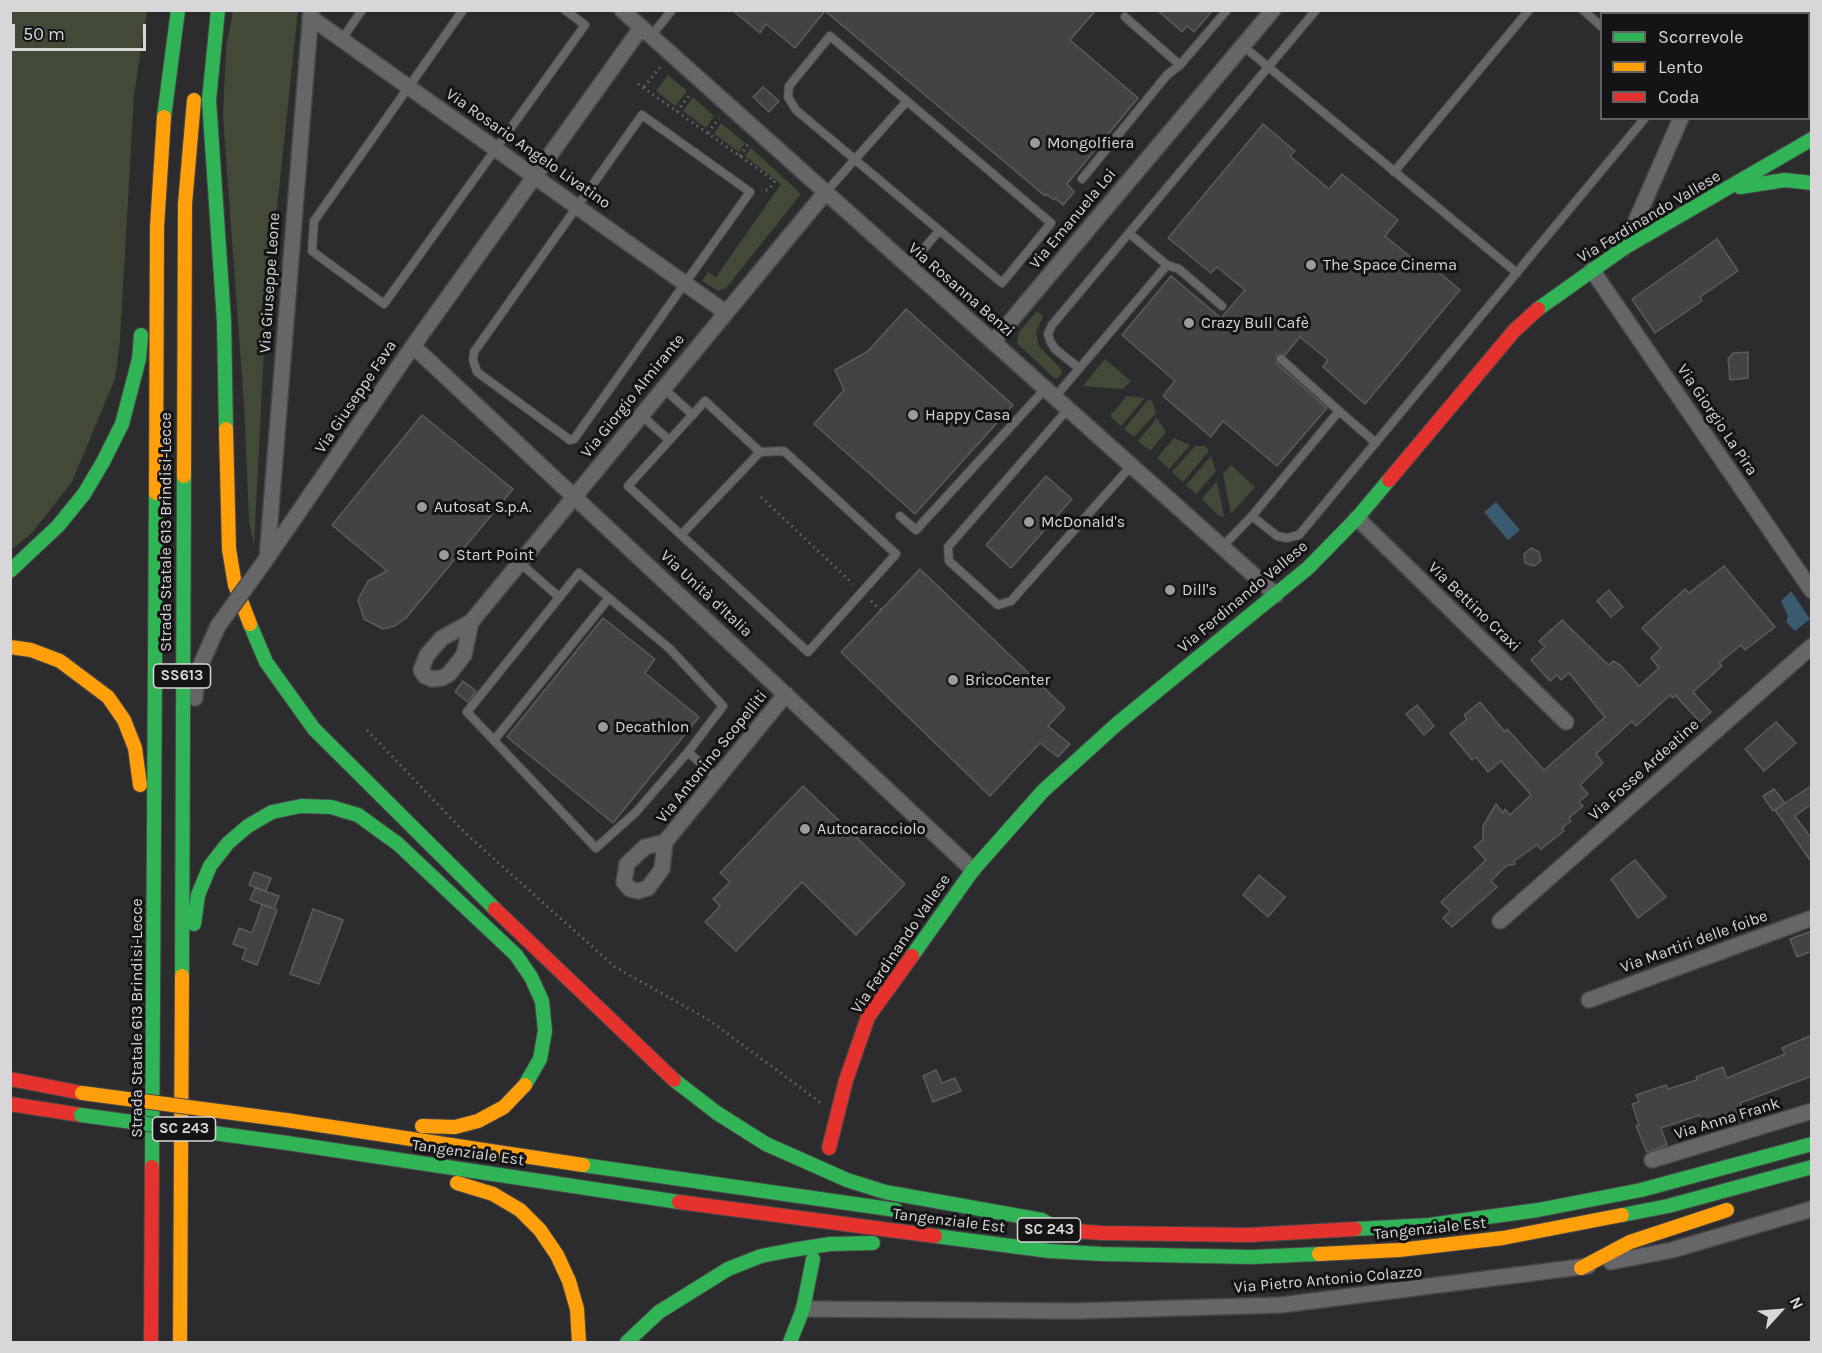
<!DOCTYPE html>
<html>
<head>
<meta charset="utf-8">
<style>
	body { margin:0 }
	#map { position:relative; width:1822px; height:1353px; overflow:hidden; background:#2c2b2d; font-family:Karla,sans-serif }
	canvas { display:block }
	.frame { position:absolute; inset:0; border:12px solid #d8d6d9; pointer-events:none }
	.legend { position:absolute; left:1600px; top:12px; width:210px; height:108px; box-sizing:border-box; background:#141315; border:2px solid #626163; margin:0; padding:8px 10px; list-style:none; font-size:18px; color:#d8d6d9 }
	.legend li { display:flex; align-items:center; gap:12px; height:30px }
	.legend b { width:30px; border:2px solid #626163 }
	.north { position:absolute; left:1750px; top:1281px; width:60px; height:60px; -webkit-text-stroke:4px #141315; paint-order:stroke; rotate:64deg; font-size:16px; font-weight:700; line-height:24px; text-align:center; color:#d8d6d9 }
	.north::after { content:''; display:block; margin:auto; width:21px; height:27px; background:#d8d6d9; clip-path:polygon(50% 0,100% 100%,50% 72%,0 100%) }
	.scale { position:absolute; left:12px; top:24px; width:134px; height:27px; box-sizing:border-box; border:3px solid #d8d6d9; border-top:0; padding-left:8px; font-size:18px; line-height:21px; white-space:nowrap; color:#d8d6d9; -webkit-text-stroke:4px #141315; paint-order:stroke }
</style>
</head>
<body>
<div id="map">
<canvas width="1822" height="1353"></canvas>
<div class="frame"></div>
<ul class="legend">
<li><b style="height:8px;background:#30b455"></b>Scorrevole</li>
<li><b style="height:8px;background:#ff9f0a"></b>Lento</li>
<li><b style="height:8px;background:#e5322d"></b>Coda</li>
</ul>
<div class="north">N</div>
<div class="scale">50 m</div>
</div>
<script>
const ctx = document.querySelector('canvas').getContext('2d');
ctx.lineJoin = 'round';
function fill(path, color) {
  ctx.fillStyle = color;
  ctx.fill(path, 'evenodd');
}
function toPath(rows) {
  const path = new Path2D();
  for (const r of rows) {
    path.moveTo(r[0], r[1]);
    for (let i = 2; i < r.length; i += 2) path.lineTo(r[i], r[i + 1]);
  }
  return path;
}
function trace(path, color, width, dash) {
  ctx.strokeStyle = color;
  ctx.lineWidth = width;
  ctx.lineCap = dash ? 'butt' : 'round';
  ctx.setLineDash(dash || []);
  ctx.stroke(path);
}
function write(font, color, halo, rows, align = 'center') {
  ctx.font = font + ' Karla,sans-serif';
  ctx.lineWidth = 6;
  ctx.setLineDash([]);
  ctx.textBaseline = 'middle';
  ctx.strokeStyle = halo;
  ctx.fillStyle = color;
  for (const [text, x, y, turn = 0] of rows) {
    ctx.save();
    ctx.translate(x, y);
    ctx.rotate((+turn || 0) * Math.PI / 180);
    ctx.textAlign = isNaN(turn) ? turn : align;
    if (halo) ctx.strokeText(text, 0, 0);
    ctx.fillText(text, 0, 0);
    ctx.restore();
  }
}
fill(toPath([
	[11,11,147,11,134,95,120,340,115,379,72,482,32,533,11,550],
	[233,11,298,11,266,311,254,546,249,520,244,404,223,117,226,48],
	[668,75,687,91,675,106,656,91],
	[693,97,714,116,706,128,683,111],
	[721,123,745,143,739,152,714,134],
	[751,148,801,194,726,288,718,291,702,281,708,272,716,277,781,184,745,156],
	[1037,311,1043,316,1036,332,1039,346,1061,369,1062,373,1057,378,1054,378,1017,343,1019,332],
	[1105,359,1131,381,1123,389,1083,386],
	[1127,396,1145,398,1121,426,1110,416],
	[1149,399,1153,402,1156,413,1134,437,1124,429],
	[1157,418,1166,432,1150,451,1138,441],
	[1174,438,1190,445,1169,469,1157,458],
	[1195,446,1205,446,1209,451,1183,482,1172,472],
	[1211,456,1216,471,1196,494,1186,485],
	[1231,465,1255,487,1231,514,1223,474],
	[1217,481,1224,517,1218,515,1202,499]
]), '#424a37');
fill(toPath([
	[1496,502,1520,530,1508,540,1484,512],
	[1791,591,1810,619,1795,631,1786,622,1788,616,1781,601]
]), '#3a5a6f');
const building = toPath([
	[732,10,1096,10,1070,40,1138,98,1067,184,1074,192,1063,205,1055,198,1054,200,1046,194,1045,196,825,11,795,48,766,24,760,33,732,10],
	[1157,10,1213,10,1194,32,1187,26,1182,32,1157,10],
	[763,87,779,101,769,112,753,97,763,87],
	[1263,124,1295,151,1290,156,1329,189,1342,174,1398,220,1385,236,1425,269,1429,264,1460,290,1365,404,1323,367,1328,360,1300,337,1285,355,1277,355,1277,364,1327,408,1277,466,1223,421,1211,437,1163,396,1175,381,1122,335,1171,276,1221,318,1245,290,1217,267,1211,273,1168,238,1263,124],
	[1717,239,1738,271,1700,297,1702,301,1655,333,1632,299,1717,239],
	[906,309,1013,405,915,514,814,424,844,390,835,370,868,351,906,309],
	[1748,352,1748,378,1730,380,1728,359,1733,353,1748,352],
	[422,415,513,489,406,618,395,626,383,629,364,619,358,600,368,581,387,571,332,525,422,415],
	[1046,476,1072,499,1011,568,986,545,1046,476],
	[1531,548,1539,552,1541,561,1534,566,1525,563,1524,554,1531,548],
	[1724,566,1775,627,1745,650,1741,645,1719,663,1722,666,1693,692,1711,712,1700,722,1675,695,1673,698,1670,695,1636,726,1632,721,1596,754,1603,763,1580,785,1588,794,1579,802,1583,806,1569,818,1571,821,1562,828,1564,831,1541,849,1537,845,1514,861,1515,864,1506,866,1491,881,1497,887,1452,927,1443,918,1450,911,1441,902,1486,860,1474,847,1483,840,1483,826,1496,804,1503,813,1505,809,1510,815,1531,795,1501,761,1488,772,1476,757,1472,760,1450,733,1467,719,1464,715,1480,702,1505,732,1507,729,1544,770,1605,717,1569,673,1561,680,1557,675,1550,681,1531,660,1545,647,1539,641,1562,620,1602,659,1609,665,1613,661,1620,665,1639,686,1659,668,1651,658,1661,648,1642,628,1685,589,1689,593,1724,566],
	[920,569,1065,708,1048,726,1070,744,1058,757,1040,743,990,796,841,652,920,569],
	[1609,590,1623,607,1611,617,1597,601,1609,590],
	[603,618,655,659,645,673,699,717,613,823,507,737,603,618],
	[463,681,476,691,468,702,455,692,463,681],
	[1417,705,1434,726,1424,735,1406,714,1417,705],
	[1776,722,1796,743,1764,771,1745,749,1776,722],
	[1812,785,1812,804,1795,816,1812,839,1812,863,1775,810,1812,785],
	[803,786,905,884,856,935,802,882,736,951,705,922,720,906,713,899,730,882,720,873,803,786],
	[1774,789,1785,803,1773,811,1763,796,1774,789],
	[1635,860,1666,897,1638,918,1611,879,1635,860],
	[254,872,271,878,266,891,249,885,254,872],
	[1259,875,1285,897,1268,917,1243,895,1259,875],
	[255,888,279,896,274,909,277,910,257,965,242,959,246,949,233,944,239,928,252,933,262,905,272,908,250,900,255,888],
	[313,909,343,920,319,984,290,974,313,909],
	[1812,931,1812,951,1797,957,1790,939,1812,931],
	[1812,1035,1812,1076,1740,1103,1746,1119,1732,1125,1728,1113,1703,1122,1700,1115,1661,1128,1667,1145,1647,1152,1636,1126,1639,1125,1632,1104,1639,1102,1636,1095,1666,1085,1668,1089,1697,1080,1696,1077,1723,1067,1727,1078,1785,1054,1782,1048,1812,1035],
	[936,1070,942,1083,955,1078,961,1091,933,1102,923,1076,936,1070]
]);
fill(building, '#444344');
trace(building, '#5c5b5d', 1.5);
const lane = toPath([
	[463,10,314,221,312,251,384,304,585,25,565,10],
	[1583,10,1602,27],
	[1125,17,1180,65],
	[651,36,672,10],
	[830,36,1051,223,1002,283,796,110,788,97,789,86,830,36],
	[342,39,362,10],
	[1243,46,1517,273],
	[642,115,750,192,574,439,570,440,477,372,473,360,474,352,642,115],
	[1394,172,1529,10],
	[1082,179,1167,75,1180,65,1227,10],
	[825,193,907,101],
	[1167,265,1179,269,1222,306],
	[908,267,939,231],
	[1281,359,1339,411],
	[1079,368,1055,349,1050,341,1048,334,1052,325,1316,10],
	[663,388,693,415],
	[1055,397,1167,265,1130,234],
	[705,401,760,452,784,451,896,554,808,652,628,486,705,401],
	[1068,409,948,547,949,561,998,605,1011,601,1131,466],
	[641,415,669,440],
	[900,516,916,530,1045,389],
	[1252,516,1277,536,1287,538,1299,535,1645,118],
	[681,535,760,452],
	[1222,547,1252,516,1339,411,1376,443],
	[520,563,559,597],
	[579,573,669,648,723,706,688,752,636,812,596,848,467,712,579,573],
	[495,739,609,598],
	[688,752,717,778]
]);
const street = toPath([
	[622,10,1276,595],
	[1654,10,1657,14],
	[1717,14,1718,10],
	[310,17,725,312],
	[1624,248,1681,118],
	[1592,270,1812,591],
	[993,342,1273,10],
	[413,346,973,870],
	[1357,518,1566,722],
	[267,558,413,346,641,28],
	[267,558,311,10],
	[471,622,464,655,449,674,442,678,432,679,425,676,421,670,427,655,442,638,471,622,825,193],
	[195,698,198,671,218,626],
	[665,842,662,869,648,888,638,891,630,889,624,882,627,864,645,847,665,842,786,694],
	[1500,921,1812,646],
	[1589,1000,1812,918],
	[1652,1160,1812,1111],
	[1611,1262,1672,1250,1812,1209],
	[803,1309,1077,1311,1281,1305,1588,1266]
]);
const fast = toPath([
	[218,10,209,100,224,321,226,429],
	[164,117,178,10],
	[1740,187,1785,180,1812,183],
	[1538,309,1624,248,1812,139],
	[10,571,58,526,84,494,103,462,122,424,139,359,141,335],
	[250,624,266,662,314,729,495,909],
	[194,924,198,895,210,866,228,843,248,826,272,812,301,806,331,807,358,815,398,844,516,955,531,977,542,1001,545,1031,540,1059,525,1085],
	[912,956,973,870,1043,791,1118,723,1308,568,1357,518,1389,480],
	[182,976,184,476],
	[674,1080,717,1113,766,1144,847,1180,885,1192,1042,1220,1060,1231],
	[287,1143,679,1202],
	[583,1165,896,1210],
	[152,1167,156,493],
	[1622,1215,1668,1206,1812,1167],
	[1355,1229,1429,1225,1538,1210,1641,1190,1812,1144],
	[935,1236,1049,1251,1102,1254,1252,1257,1319,1254],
	[627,1342,659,1312,728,1269,761,1256,792,1250,830,1244,873,1243],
	[790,1342,803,1309,813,1259]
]);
const slow = toPath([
	[226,429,229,549,235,585,250,624],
	[184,476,185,204,194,100],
	[156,493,157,227,164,117],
	[10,647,31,650,60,661,108,697,124,720,135,748,140,785],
	[286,1120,583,1165],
	[422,1126,455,1127,478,1121,504,1107,525,1085],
	[457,1183,493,1194,520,1210,540,1230,557,1255,569,1281,577,1309,579,1342],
	[1319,1254,1399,1250,1503,1238,1622,1215],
	[1581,1268,1630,1242,1727,1210],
	[180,1342,182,976]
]);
const jam = toPath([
	[1389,480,1514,331,1538,309],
	[495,909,674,1080],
	[10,1079,82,1093],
	[10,1104,81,1115],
	[829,1148,846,1080,868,1017,912,956],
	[679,1202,935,1236],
	[1043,1229,1103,1233,1249,1235,1355,1229],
	[151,1342,152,1167]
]);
trace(lane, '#484649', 10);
trace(street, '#484649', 18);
trace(fast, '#484649', 16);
trace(slow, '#484649', 16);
trace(jam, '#484649', 16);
trace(toPath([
	[638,84,775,181,768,190,761,191],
	[644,87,660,67],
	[677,112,691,93],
	[708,133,719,118],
	[740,156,748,144],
	[761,497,853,584],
	[871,601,881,610],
	[367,730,465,833,615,967,709,1020,821,1103]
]), '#6a696a', 3, [1.5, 4.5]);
trace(lane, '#666567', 8);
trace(street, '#666567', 15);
trace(fast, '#30b455', 14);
trace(slow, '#ff9f0a', 14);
trace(jam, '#e5322d', 14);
const streetBridge = toPath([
	[218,626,267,558]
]);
const fastBridge = toPath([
	[81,1115,287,1143]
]);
const slowBridge = toPath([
	[82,1093,286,1120]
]);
trace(streetBridge, '#484649', 18, []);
trace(fastBridge, '#484649', 16, []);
trace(slowBridge, '#484649', 16, []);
trace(streetBridge, '#666567', 15);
trace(fastBridge, '#30b455', 14);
trace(slowBridge, '#ff9f0a', 14);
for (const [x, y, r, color] of [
	[1035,143,6,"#9c9a9d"],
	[1311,265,6,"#9c9a9d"],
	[1189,323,6,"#9c9a9d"],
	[913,415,6,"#9c9a9d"],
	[422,507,6,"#9c9a9d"],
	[1029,522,6,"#9c9a9d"],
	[444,555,6,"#9c9a9d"],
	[1170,590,6,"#9c9a9d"],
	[953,680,6,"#9c9a9d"],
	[603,727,6,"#9c9a9d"],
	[805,829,6,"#9c9a9d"]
]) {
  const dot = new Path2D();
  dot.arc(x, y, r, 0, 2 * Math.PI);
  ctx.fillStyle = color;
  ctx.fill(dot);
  trace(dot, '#141315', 2);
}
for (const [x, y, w] of [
	[182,676,57],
	[184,1129,63],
	[1049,1230,63]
]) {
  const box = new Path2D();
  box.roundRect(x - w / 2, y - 12, w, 24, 4.5);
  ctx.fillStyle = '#141315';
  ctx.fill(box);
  trace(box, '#d8d6d9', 1.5);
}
write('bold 15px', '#d8d6d9', null, [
	["SS613",182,676],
	["SC 243",184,1129],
	["SC 243",1049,1230]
]);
write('16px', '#d8d6d9', '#141315', [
	["Mongolfiera",1047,143],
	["The Space Cinema",1323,265],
	["Crazy Bull Cafè",1201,323],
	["Happy Casa",925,415],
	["Autosat S.p.A.",434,507],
	["McDonald's",1041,522],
	["Start Point",456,555],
	["Dill's",1182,590],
	["BricoCenter",965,680],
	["Decathlon",615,727],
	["Autocaracciolo",817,829]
], 'left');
write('16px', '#d8d6d9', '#141315', [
	["Via Rosario Angelo Livatino",528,149,35],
	["Via Ferdinando Vallese",1649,217,-31],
	["Via Emanuela Loi",1073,219,-50],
	["Via Giuseppe Leone",270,283,-86],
	["Via Rosanna Benzi",961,290,41],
	["Via Giorgio Almirante",633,396,-51],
	["Via Giuseppe Fava",356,397,-56],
	["Via Giorgio La Pira",1717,420,56],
	["Strada Statale 613 Brindisi-Lecce",166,532,-90],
	["Via Unità d'Italia",706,594,43],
	["Via Ferdinando Vallese",1243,597,-40],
	["Via Bettino Craxi",1474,607,44],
	["Via Antonino Scopelliti",712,757,-51],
	["Via Fosse Ardeatine",1644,770,-42],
	["Via Martiri delle foibe",1694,942,-20],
	["Via Ferdinando Vallese",901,944,-56],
	["Strada Statale 613 Brindisi-Lecce",137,1018,-90],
	["Via Anna Frank",1727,1119,-17],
	["Tangenziale Est",468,1153,8],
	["Tangenziale Est",949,1221,7],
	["Tangenziale Est",1430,1229,-6],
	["Via Pietro Antonio Colazzo",1328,1280,-5]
]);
</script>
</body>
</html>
